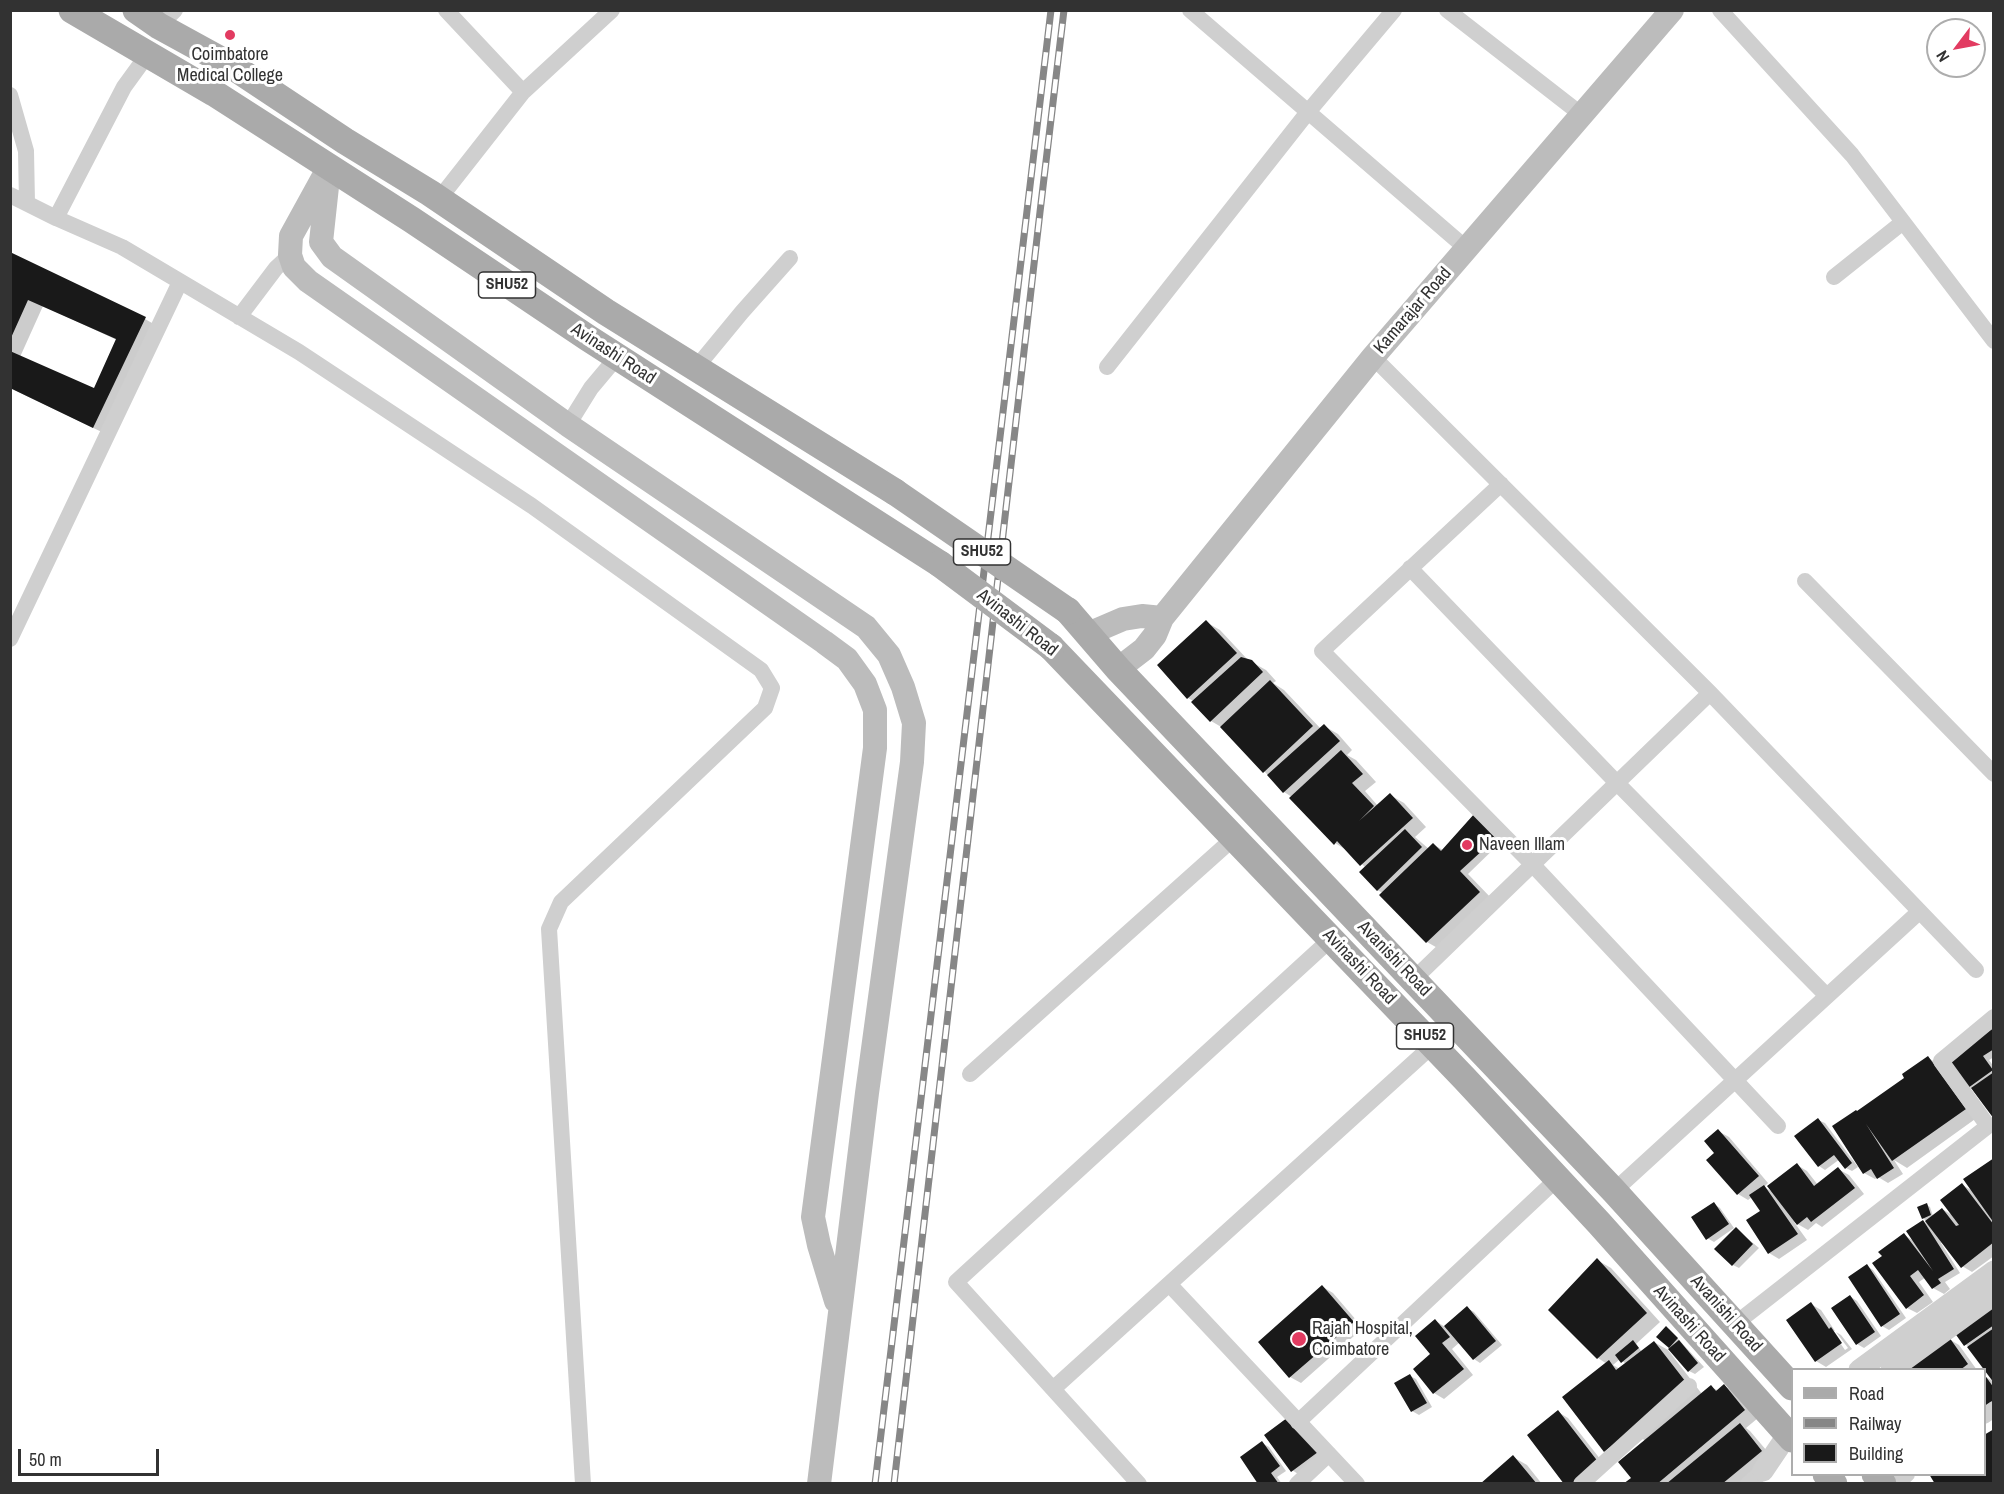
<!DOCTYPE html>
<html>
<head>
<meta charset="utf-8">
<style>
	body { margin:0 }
	#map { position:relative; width:2004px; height:1494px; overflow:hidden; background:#fff; font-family:"Archivo Narrow",sans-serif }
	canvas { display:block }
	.frame { position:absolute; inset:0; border:12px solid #323232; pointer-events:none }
	.legend { position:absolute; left:1791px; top:1368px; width:195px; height:108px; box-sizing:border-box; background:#fff; border:2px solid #adadad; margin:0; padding:8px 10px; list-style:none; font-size:18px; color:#323232 }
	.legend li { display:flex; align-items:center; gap:12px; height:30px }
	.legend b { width:30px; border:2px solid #adadad }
	.north { position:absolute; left:1926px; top:18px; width:60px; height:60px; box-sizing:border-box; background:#fff; border:2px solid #adadad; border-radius:50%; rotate:238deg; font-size:16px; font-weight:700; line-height:24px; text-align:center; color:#323232 }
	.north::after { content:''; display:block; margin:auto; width:21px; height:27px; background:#e23b61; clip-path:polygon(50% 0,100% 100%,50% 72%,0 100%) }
	.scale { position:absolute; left:18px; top:1449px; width:141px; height:27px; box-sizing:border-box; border:3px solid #323232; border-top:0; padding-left:8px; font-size:18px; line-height:21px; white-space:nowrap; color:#323232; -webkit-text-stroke:4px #fff; paint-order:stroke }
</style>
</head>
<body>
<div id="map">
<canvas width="2004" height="1494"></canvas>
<div class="frame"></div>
<ul class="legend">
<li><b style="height:8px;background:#aaa"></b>Road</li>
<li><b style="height:8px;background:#878787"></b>Railway</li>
<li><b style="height:16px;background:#191919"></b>Building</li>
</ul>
<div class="north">N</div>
<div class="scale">50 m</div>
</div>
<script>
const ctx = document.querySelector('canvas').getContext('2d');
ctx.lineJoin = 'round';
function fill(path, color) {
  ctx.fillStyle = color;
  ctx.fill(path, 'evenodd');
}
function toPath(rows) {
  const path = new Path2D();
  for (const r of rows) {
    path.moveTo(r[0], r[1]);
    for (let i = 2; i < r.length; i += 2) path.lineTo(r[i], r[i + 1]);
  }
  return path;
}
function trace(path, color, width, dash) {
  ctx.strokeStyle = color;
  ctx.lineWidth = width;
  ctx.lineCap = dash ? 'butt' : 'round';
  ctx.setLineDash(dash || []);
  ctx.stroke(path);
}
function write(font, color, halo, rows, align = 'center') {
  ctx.font = font + ' "Archivo Narrow",sans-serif';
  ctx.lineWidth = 6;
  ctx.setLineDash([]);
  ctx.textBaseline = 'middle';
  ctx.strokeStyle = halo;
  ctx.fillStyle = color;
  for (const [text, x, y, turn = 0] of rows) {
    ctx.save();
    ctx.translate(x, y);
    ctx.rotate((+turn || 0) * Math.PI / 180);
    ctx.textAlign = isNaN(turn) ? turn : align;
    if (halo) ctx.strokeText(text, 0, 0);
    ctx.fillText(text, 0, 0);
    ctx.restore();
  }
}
fill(toPath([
	[10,295,145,319,159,327,108,435,10,388],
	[43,306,117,340,95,390,20,357],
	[1206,622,1220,630,1248,660,1266,670,1276,681,1273,683,1284,690,1321,729,1324,726,1338,734,1352,750,1347,755,1356,760,1376,782,1365,791,1378,806,1390,795,1404,803,1426,827,1415,837,1429,849,1434,845,1443,850,1475,815,1501,842,1468,874,1493,900,1441,950,1427,942,1383,893,1377,890,1366,868,1348,851,1335,843,1292,797,1284,792,1223,728,1211,721,1195,702,1188,698],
	[1994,1032,1994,1057,1989,1060,1994,1067,1994,1116,1973,1089,1969,1087],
	[1928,1058,1942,1066,1978,1117,1907,1168,1894,1160,1903,1174,1888,1183,1878,1177,1875,1179,1864,1173,1834,1126,1858,1113,1906,1078],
	[1818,1120,1825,1123,1858,1167,1852,1171,1846,1168,1840,1159,1825,1170,1819,1166],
	[1718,1131,1729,1137,1768,1183,1764,1187,1773,1192,1797,1165,1807,1171,1818,1185,1838,1169,1849,1175,1864,1194,1822,1227,1816,1223,1808,1230,1794,1222,1807,1240,1779,1259,1769,1253,1762,1211,1752,1197,1748,1200,1738,1194,1716,1154],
	[1994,1160,1994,1256,1972,1272,1962,1266,1943,1242,1941,1243,1960,1273,1945,1282,1950,1289,1944,1294,1933,1288,1926,1277,1919,1282,1933,1302,1917,1313,1907,1308,1884,1256,1904,1235,1914,1241,1923,1221,1931,1226,1923,1218,1927,1205,1930,1207,1933,1216,1942,1209,1954,1216,1962,1185,1973,1191],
	[1714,1204,1720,1208,1734,1228,1714,1242,1707,1238],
	[1736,1229,1759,1248,1739,1268,1733,1265],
	[1597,1260,1611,1268,1660,1322,1636,1344,1642,1352,1654,1342,1668,1350,1702,1394,1711,1387,1719,1391,1725,1386,1738,1394,1758,1418,1746,1428,1750,1431,1772,1457,1739,1484,1626,1484,1633,1479,1645,1441,1643,1439,1619,1458,1607,1364,1598,1358],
	[1620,1359,1626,1364,1620,1369,1613,1365],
	[1867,1266,1873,1270,1906,1318,1889,1330,1882,1326],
	[1323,1287,1333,1293,1363,1328,1301,1383,1290,1377,1260,1342],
	[1851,1297,1857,1301,1881,1336,1864,1348,1857,1344],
	[1811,1304,1821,1310,1835,1331,1831,1330,1845,1350,1848,1348,1836,1332,1841,1335,1852,1349,1826,1367,1816,1361],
	[1994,1307,1994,1411,1984,1376,1993,1381,1969,1347,1965,1344],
	[1467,1308,1474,1312,1502,1345,1480,1363,1474,1359,1460,1342,1452,1349,1473,1375,1444,1399,1434,1393,1432,1354,1436,1321,1445,1327],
	[1669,1329,1704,1367,1695,1374,1689,1371,1669,1347],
	[1949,1339,1959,1345,1977,1370,1906,1370],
	[1410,1376,1416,1379,1432,1407,1419,1415,1412,1411],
	[1558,1412,1568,1418,1608,1469,1591,1484],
	[1291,1417,1324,1456,1298,1474,1292,1470],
	[1262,1443,1269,1447,1286,1471,1277,1477,1282,1484,1260,1484],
	[1513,1457,1527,1465,1542,1484,1482,1484]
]), '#0003');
fill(toPath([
	[10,252,146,317,93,428,10,388,10,351,94,388,116,339,28,300,10,340],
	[1206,620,1237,653,1187,699,1157,665],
	[1241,657,1252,660,1263,672,1210,722,1191,702],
	[1270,680,1313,726,1263,773,1220,727],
	[1324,724,1340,741,1283,793,1267,775],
	[1341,750,1363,774,1352,783,1374,806,1359,821,1390,793,1413,818,1360,866,1337,841,1334,845,1289,798],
	[1475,813,1496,838,1460,871,1480,892,1426,943,1379,895,1433,843,1441,851],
	[1405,829,1422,847,1377,891,1359,872],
	[1992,1029,1994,1032,1994,1049,1983,1056,1993,1070,1968,1088,1948,1059],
	[1928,1056,1966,1109,1892,1161,1866,1124,1894,1168,1877,1179,1871,1169,1863,1174,1832,1126,1856,1110,1857,1111,1904,1078,1902,1074],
	[1994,1072,1994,1119,1971,1088],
	[1818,1118,1852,1163,1845,1169,1834,1155,1818,1167,1794,1136],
	[1718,1129,1759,1176,1737,1195,1706,1160,1714,1153,1704,1141],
	[1994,1158,1994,1223,1963,1179],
	[1797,1163,1814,1186,1838,1167,1855,1188,1811,1222,1807,1217,1797,1225,1767,1186],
	[1962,1183,1994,1225,1994,1242,1961,1268,1925,1221,1942,1208,1956,1226,1959,1225,1940,1200],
	[1764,1185,1798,1234,1768,1254,1746,1220,1760,1211,1749,1195],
	[1714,1202,1729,1224,1706,1240,1691,1217],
	[1927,1203,1931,1215,1922,1219,1917,1207],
	[1923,1220,1954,1269,1938,1279,1941,1283,1932,1289,1918,1270,1910,1276,1924,1295,1906,1309,1872,1263,1882,1256,1878,1252,1904,1233,1933,1271,1906,1231],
	[1736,1227,1753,1244,1732,1266,1714,1249],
	[1597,1258,1647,1313,1597,1359,1548,1310],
	[1867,1264,1900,1314,1881,1327,1848,1277],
	[1322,1285,1354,1322,1289,1378,1258,1342],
	[1850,1295,1875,1332,1856,1345,1831,1308],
	[1811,1302,1829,1329,1831,1327,1842,1343,1815,1362,1786,1320],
	[1994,1305,1994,1325,1964,1346,1954,1332],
	[1467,1306,1496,1341,1473,1360,1444,1326],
	[1435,1319,1450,1337,1442,1343,1464,1369,1433,1394,1413,1369,1430,1354,1415,1336],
	[1666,1326,1678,1338,1669,1348,1656,1337],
	[1994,1328,1994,1383,1967,1347],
	[1949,1337,1968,1364,1960,1370,1903,1370],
	[1633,1340,1639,1348,1621,1363,1615,1355],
	[1679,1340,1698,1363,1688,1372,1668,1349],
	[1654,1341,1689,1386,1604,1452,1562,1397,1609,1360,1616,1370],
	[1410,1374,1427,1403,1411,1412,1394,1383],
	[1984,1374,1994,1388,1994,1403,1984,1409],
	[1724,1384,1745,1410,1657,1484,1623,1484,1631,1478,1618,1462,1711,1385,1716,1391],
	[1558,1410,1599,1463,1573,1484,1564,1484,1527,1435],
	[1291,1415,1318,1452,1291,1472,1264,1435],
	[1740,1423,1762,1451,1722,1484,1666,1484],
	[1994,1429,1994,1481,1990,1484,1935,1484,1929,1474,1984,1474,1984,1435],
	[1262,1441,1280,1466,1271,1473,1279,1484,1258,1484,1240,1457],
	[1513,1455,1537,1484,1480,1484]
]), '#191919');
trace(toPath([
	[446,10,523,92],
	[1190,10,1467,249],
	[1447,10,1582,115],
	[1720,10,1852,155,1994,341],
	[159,26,175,10],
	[10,95,26,151,27,203],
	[10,195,56,218,124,87,148,54],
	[439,199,523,92,612,10],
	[56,218,122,247,299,352,532,506,761,670,772,688,765,708,561,902,549,929,583,1484],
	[1834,277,1903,222],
	[239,317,276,268,290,255],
	[1373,357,1710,693,1976,970],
	[1107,367,1308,112,1394,10],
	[695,369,742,312,790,258],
	[568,425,591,388,617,357],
	[1501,484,1322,651,1533,865,1778,1126],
	[1410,568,1617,783,1827,996],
	[1805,581,1994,774],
	[10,639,180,282],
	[1414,979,1710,693],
	[970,1074,1235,837],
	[1614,1191,1919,912],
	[1735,1324,1988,1126,1941,1061,1994,1017],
	[1053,1389,1169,1284],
	[1984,1416,1994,1409],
	[1298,1422,1558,1178],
	[1139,1484,956,1282,1332,938],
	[1297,1484,1329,1454],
	[1357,1484,1169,1284,1433,1045],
	[1581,1484,1689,1386],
	[1748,1484,1763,1471],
	[1896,1484,1907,1474]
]), '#cfcfcf', 16);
trace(toPath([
	[1859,1370,1994,1271],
	[1891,1370,1994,1295],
	[1763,1471,1788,1434]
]), '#cfcfcf', 21);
trace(toPath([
	[329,168,321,242,332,257,568,425,866,627,889,655,903,687,914,723,912,762,867,1093,819,1484],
	[324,176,291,236,290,255,294,267,308,281,824,642,847,659,865,684,875,710,875,748,813,1217,819,1245,836,1301],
	[1088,634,1123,619,1142,616,1162,618],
	[1118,669,1144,649,1155,635,1162,618,1373,357,1672,10]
]), '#bcbcbc', 24);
trace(toPath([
	[72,10,214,93,412,220,588,338,940,564],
	[136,10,159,26,232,66,345,141,430,193,606,312,895,492],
	[1068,611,1118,669,1614,1191,1792,1387],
	[1051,647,1465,1079,1599,1223,1792,1439],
	[1826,1474,1834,1484],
	[1875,1474,1883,1484]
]), '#aaa', 27);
const rail = toPath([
	[875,1484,1051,10],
	[894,1484,1040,212,1064,10]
]);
trace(rail, '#878787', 7);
trace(rail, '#fff', 4.5, [14]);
trace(toPath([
	[895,492,1068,611],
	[940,564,1051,647]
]), '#aaa', 27);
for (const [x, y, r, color] of [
	[230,35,6,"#e23b61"],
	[1467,845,6,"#e23b61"],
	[1299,1339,8,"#e23b61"]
]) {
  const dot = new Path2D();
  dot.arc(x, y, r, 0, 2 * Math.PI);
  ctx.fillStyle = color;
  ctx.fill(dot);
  trace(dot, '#fff', 2);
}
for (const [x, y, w] of [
	[507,285,57],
	[982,552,57],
	[1425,1036,57]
]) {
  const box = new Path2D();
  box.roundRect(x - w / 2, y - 13, w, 26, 4.5);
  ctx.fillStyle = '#fff';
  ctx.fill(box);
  trace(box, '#323232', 1.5);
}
write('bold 16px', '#323232', null, [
	["SHU52",507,285],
	["SHU52",982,552],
	["SHU52",1425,1036]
]);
write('18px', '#323232', '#fff', [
	["Coimbatore",230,55,"center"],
	["Medical College",230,76,"center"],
	["Naveen Illam",1479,845],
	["Rajah Hospital,",1312,1329],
	["Coimbatore",1312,1350]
], 'left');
write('18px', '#323232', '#fff', [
	["Kamarajar Road",1413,311,-49],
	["Avinashi Road",613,354,33],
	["Avinashi Road",1017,623,38],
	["Avanishi Road",1394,959,46],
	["Avinashi Road",1359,967,46],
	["Avanishi Road",1726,1314,48],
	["Avinashi Road",1689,1324,48]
]);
</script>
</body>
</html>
